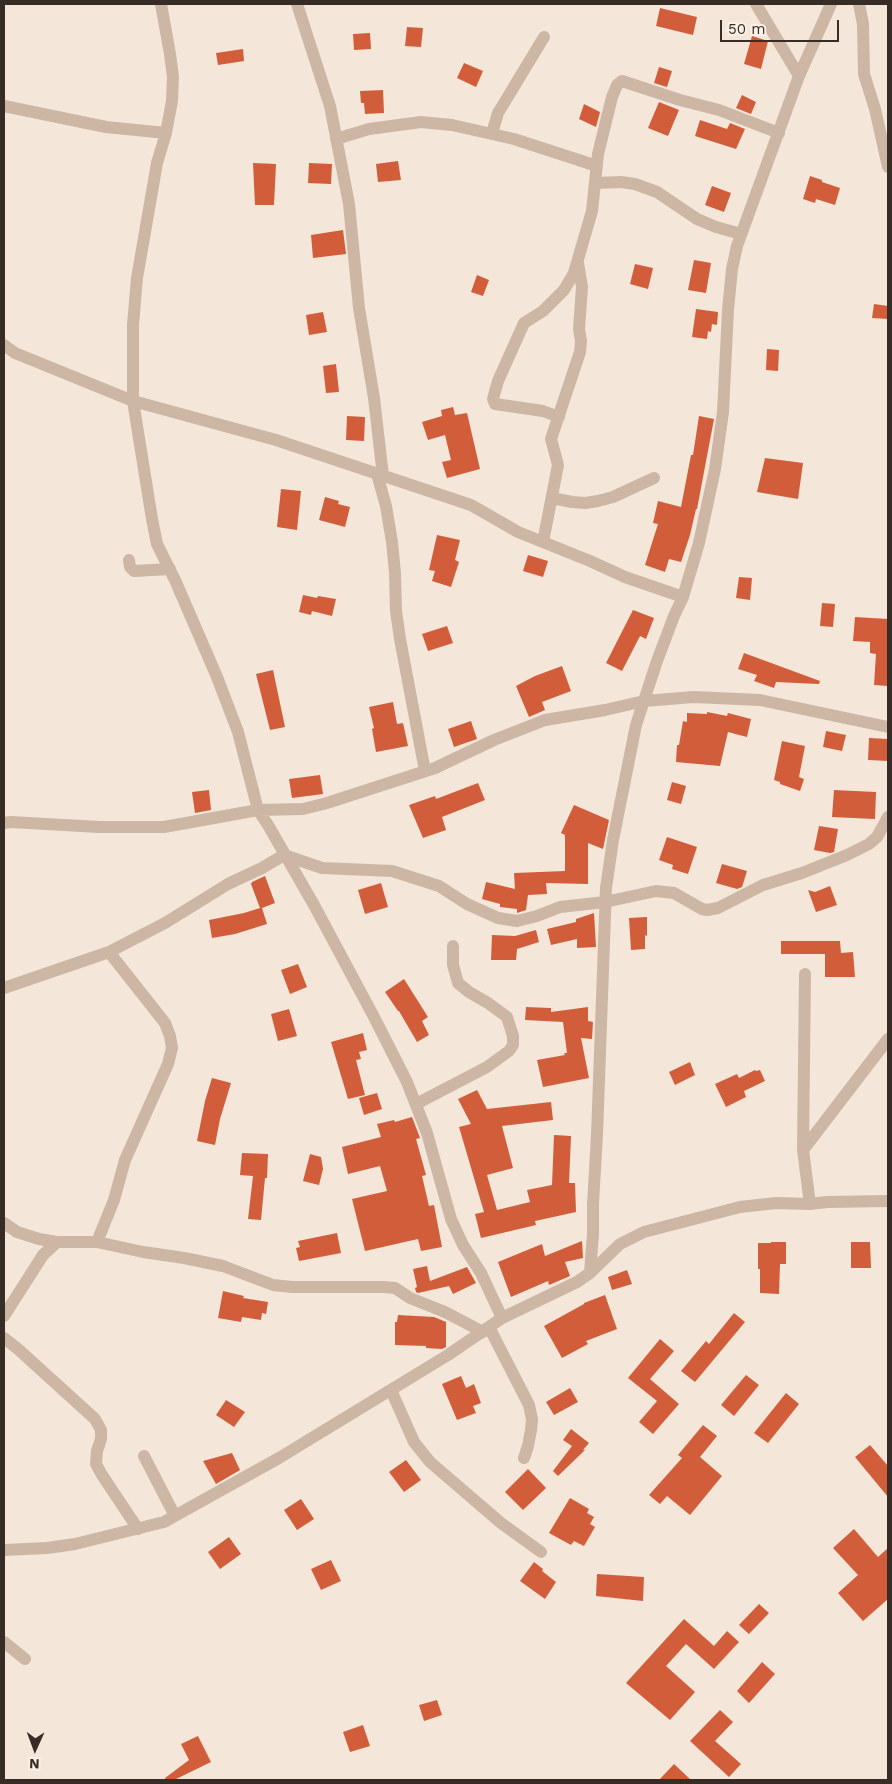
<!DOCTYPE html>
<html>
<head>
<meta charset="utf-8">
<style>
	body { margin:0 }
	#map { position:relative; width:892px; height:1784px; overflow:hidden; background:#f4e7d9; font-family:"Work Sans",sans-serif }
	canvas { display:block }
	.frame { position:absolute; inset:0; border:5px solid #382c27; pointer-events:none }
	.north { position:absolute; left:10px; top:1724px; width:50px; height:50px; -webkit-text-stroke:4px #fbf1e6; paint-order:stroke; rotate:182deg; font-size:14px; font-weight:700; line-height:20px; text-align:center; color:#382c27 }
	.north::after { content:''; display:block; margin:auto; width:18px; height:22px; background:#382c27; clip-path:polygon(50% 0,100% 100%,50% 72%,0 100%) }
	.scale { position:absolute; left:720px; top:20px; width:119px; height:22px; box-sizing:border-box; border:2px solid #382c27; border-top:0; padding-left:6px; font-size:15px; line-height:18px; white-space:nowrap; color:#382c27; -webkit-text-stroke:4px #fbf1e6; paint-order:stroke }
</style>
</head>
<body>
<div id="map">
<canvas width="892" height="1784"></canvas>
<div class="frame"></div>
<div class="north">N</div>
<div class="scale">50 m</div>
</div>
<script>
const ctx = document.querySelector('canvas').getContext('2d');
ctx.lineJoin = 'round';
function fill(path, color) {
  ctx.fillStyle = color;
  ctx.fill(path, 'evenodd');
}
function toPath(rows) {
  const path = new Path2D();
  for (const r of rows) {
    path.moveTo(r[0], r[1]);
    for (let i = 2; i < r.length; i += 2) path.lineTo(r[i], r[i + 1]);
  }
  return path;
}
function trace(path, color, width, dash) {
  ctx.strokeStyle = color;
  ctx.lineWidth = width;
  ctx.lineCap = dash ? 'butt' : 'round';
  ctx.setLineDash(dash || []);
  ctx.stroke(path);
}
fill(toPath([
	[660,8,697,17,693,35,656,26],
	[407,27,423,28,421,47,405,46],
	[370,33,371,49,354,50,353,34],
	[752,36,768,41,761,69,744,64],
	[243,49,244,61,218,65,216,53],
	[464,63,483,71,476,87,457,78],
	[659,67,672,71,667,87,654,83],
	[383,90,384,113,365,114,364,103,361,103,360,91],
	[742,95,756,102,751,114,736,108],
	[659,102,679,110,668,136,648,128],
	[584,104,600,112,596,127,579,119],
	[700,120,727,129,730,123,745,129,736,149,695,136],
	[398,161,401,180,378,182,376,164],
	[253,163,276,164,274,205,255,205],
	[309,163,332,164,331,184,308,183],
	[810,176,822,180,822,182,840,188,835,205,816,199,815,203,803,199],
	[712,186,731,193,724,212,705,205],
	[343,230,346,254,313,258,311,235],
	[694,260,711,263,706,293,688,290],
	[635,264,653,268,648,289,630,284],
	[477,275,489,280,483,296,471,292],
	[874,304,888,306,888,319,872,318],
	[696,309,718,312,717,325,712,324,711,332,708,331,707,339,692,337],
	[323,312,327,332,309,335,306,315],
	[767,349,779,350,778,371,766,370],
	[336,364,339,392,326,393,323,366],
	[453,407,455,415,467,413,480,469,447,478,442,462,451,460,445,435,428,440,422,422,442,416,441,410],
	[347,416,365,417,364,441,346,440],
	[699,416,714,419,697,509,696,509,690,535,681,562,669,559,665,572,645,565,658,524,653,523,658,501,681,507,691,455,693,455],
	[765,458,803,463,798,499,757,492],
	[281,489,301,491,297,530,277,527],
	[325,497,339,501,338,504,350,507,345,527,319,520],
	[437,535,460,540,455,560,459,562,451,587,432,581,435,571,429,570],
	[528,555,548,561,543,577,523,571],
	[739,577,752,578,750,600,736,598],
	[303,595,317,598,318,596,336,599,332,616,312,611,311,615,299,612],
	[822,603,835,604,833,627,820,626],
	[633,610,654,618,646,639,640,636,622,671,606,663],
	[855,617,888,619,888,686,874,685,876,654,870,653,870,642,853,641],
	[447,626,453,643,428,651,422,634],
	[744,653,820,681,819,684,776,682,774,688,754,681,757,675,738,669],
	[562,666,571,691,542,702,545,710,529,717,516,686,535,676],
	[273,670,285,727,270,730,256,674],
	[393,702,397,724,403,723,408,746,376,752,372,729,374,728,369,707],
	[707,712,727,716,728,713,751,719,747,737,728,732,720,766,676,762,677,745,679,745,683,721,687,722,687,713,707,714],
	[471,721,477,739,454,747,448,729],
	[826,731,846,735,842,751,823,747],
	[869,738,888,739,888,761,868,760],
	[782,741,805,746,799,777,804,779,800,791,780,784,780,782,774,780],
	[320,775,323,794,292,798,289,779],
	[672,782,686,786,681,804,667,800],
	[478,783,485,800,442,817,446,830,423,838,409,805,435,796,436,799],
	[209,790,211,810,195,813,192,792],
	[834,790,876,792,875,819,832,817],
	[574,805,609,820,603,849,588,843,588,884,546,883,547,894,528,895,526,910,517,913,517,909,500,907,500,904,482,899,486,882,515,889,514,873,565,871,565,835,561,833],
	[819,826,838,829,834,852,830,853,814,850],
	[667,837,697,847,688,874,672,869,673,865,659,860],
	[722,864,747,871,742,887,737,889,716,883],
	[265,876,275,903,262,908,267,924,235,934,212,938,209,920,244,913,260,908,251,884,252,882],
	[381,883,388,907,365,914,358,890],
	[830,886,837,905,816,912,808,890,815,892],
	[594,913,596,947,577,948,577,939,551,945,547,929,576,922,576,919],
	[647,917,647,936,645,935,645,949,631,950,629,918],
	[536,930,539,942,517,949,516,960,491,960,492,935,515,936],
	[781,941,840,941,841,953,853,952,855,977,825,977,825,954,781,954],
	[298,964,307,987,290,994,281,970],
	[404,979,428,1017,422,1021,429,1035,417,1042,399,1011,398,1011,385,992],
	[526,1007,551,1008,551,1012,588,1007,588,1021,593,1022,592,1039,581,1038,589,1078,543,1087,537,1060,565,1055,564,1053,567,1053,563,1022,525,1020],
	[289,1009,297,1036,278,1041,271,1014],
	[363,1033,367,1050,359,1052,361,1059,356,1060,365,1095,348,1099,331,1042],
	[690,1062,695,1075,675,1085,669,1072],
	[755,1070,756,1071,760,1070,765,1081,744,1091,746,1097,726,1107,715,1084,737,1074,739,1078],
	[212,1078,231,1083,220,1119,215,1145,197,1141,205,1101],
	[477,1090,487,1109,551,1102,553,1120,502,1126,513,1168,487,1175,497,1210,530,1202,527,1190,552,1185,554,1135,571,1136,569,1183,575,1183,576,1212,535,1221,536,1225,481,1238,475,1214,484,1212,459,1127,471,1124,458,1099],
	[377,1093,382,1109,364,1115,359,1098],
	[412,1117,420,1138,416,1139,426,1175,422,1176,429,1206,434,1205,442,1247,421,1251,418,1239,365,1251,352,1199,387,1191,380,1166,348,1174,342,1147,381,1137,377,1124,394,1120,395,1122],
	[242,1153,268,1154,267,1178,265,1178,261,1220,248,1219,253,1176,240,1175],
	[310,1154,321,1157,323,1169,319,1185,303,1181],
	[337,1233,341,1253,299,1261,296,1248,300,1247,298,1241],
	[582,1241,583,1258,565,1262,570,1276,549,1285,548,1281,511,1297,498,1262,542,1244,545,1256],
	[771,1242,786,1242,786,1264,780,1264,779,1294,760,1293,760,1269,758,1269,758,1243,771,1243],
	[851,1242,870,1242,871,1268,851,1268],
	[427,1266,430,1281,467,1267,476,1283,453,1294,449,1286,418,1293,416,1292,415,1288,417,1287,413,1269],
	[627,1270,632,1284,612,1290,608,1277],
	[223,1291,244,1296,243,1298,268,1302,266,1314,262,1313,261,1320,242,1317,241,1322,218,1318],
	[605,1295,617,1329,586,1341,588,1344,562,1358,544,1326,584,1304,584,1303],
	[734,1313,745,1322,695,1382,681,1371,706,1341,709,1344],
	[398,1315,434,1317,446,1322,446,1347,442,1349,426,1348,426,1346,395,1345,395,1322,397,1322],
	[660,1339,674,1351,650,1379,679,1404,653,1434,639,1422,657,1401,628,1378],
	[746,1375,759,1385,734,1416,721,1405],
	[461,1376,466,1388,474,1384,481,1403,473,1406,476,1413,457,1420,442,1384],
	[570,1388,578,1402,554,1415,546,1402],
	[786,1393,799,1404,768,1443,754,1433],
	[226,1400,245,1412,234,1427,216,1415],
	[703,1425,717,1436,700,1457,722,1476,690,1515,667,1496,660,1504,649,1495,682,1458,678,1455],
	[571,1429,589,1443,583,1450,585,1450,558,1476,553,1471,572,1446,563,1440],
	[870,1445,888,1466,888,1497,855,1457],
	[232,1453,240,1470,216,1484,203,1461],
	[406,1460,421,1480,404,1492,389,1472],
	[528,1469,546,1488,523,1510,505,1492],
	[570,1498,589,1509,587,1513,594,1517,590,1524,595,1527,584,1546,574,1541,571,1545,549,1533],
	[301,1499,314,1519,297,1530,284,1510],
	[854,1529,878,1557,888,1548,888,1599,863,1621,838,1593,858,1575,833,1548],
	[229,1537,241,1554,220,1569,208,1552],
	[331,1560,341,1581,321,1590,311,1569],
	[534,1562,543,1569,542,1571,556,1582,545,1599,520,1581],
	[597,1574,644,1577,643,1601,596,1596],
	[759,1604,769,1613,749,1634,739,1625],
	[684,1619,714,1646,727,1631,739,1642,714,1669,686,1644,666,1666,695,1692,670,1720,626,1683],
	[762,1662,775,1674,749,1703,737,1691],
	[437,1700,442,1715,424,1721,419,1705],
	[720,1710,733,1722,715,1741,741,1764,729,1777,690,1741],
	[363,1725,370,1746,350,1752,343,1732],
	[198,1736,211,1762,174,1780,166,1780,165,1778,189,1760,181,1744],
	[674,1764,691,1780,659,1780]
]), '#d15d3b');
trace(toPath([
	[161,4,170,54,173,77,172,101,166,133,157,163,137,278,133,325,133,401,152,519,157,544,175,580,217,677,238,732,258,810,268,825,314,905,374,1017,407,1082,427,1133,451,1219,463,1245,481,1273,502,1318],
	[297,4,330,106,349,204,359,308,374,398,383,476],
	[756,4,799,76],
	[859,4,863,24,864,74,875,109,888,167],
	[4,106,106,127,166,133],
	[492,133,498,113,544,37],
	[336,139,369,129,421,122,452,125,514,139,597,166],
	[595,183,621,182,635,184,657,192,697,219,716,227,741,234],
	[4,345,15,353,133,401,276,440,471,505,518,532,590,561,625,577,683,597],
	[559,417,543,411,495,404,493,399,498,381,524,323,543,311,564,290,574,273,592,211,598,154,612,97,617,85,622,81,625,82,680,100,719,110,779,133],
	[377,474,386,506,392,542,395,573,396,611,400,639,425,771],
	[552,498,572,502,585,503,598,501,613,497,654,478],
	[543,542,558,465,551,439,580,352,581,341,579,329,582,287,578,263],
	[129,560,130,567,134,571,170,569],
	[4,823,11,822,99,827,164,827,258,810,303,809,327,803,435,768,494,740,545,720,605,710,644,701,693,697,760,700,888,727],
	[805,974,803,1150,810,1204],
	[4,988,109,952,165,923,228,884,262,868,284,855,322,868,392,871,439,886,467,904,498,918,517,921,537,916,560,907,605,902,656,891,674,893,702,909,707,910,718,908,763,885,802,873,847,855,869,844,877,837,888,817],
	[416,1104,487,1067,509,1051,513,1045,513,1036,507,1017,488,1003,469,992,458,983,453,965,453,946],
	[803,1150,888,1039],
	[4,1223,17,1232,39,1239,57,1242,97,1242,143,1252,184,1258,223,1266,273,1285,292,1287,384,1287,395,1288,410,1298,445,1312,483,1332],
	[97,1242,114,1200,125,1160,168,1064,172,1048,170,1036,165,1023,109,952],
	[590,1273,593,1234,593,1204,597,1135,606,888,613,840,636,725,657,661,674,616,683,597,699,543,715,469,723,412,728,310,732,269,737,246,799,76,831,4],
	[4,1316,43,1255,57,1242],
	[489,1327,529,1405,532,1419,531,1430,528,1446,524,1458],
	[4,1338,18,1349,95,1419,101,1430,101,1439,97,1451,96,1464,102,1475,138,1529],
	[391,1390,414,1442,430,1462,501,1523,541,1552],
	[144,1456,175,1516],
	[4,1550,47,1548,75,1544,164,1522,279,1458,448,1355,502,1318,577,1282,590,1273,620,1244,644,1232,740,1207,776,1203,810,1204,827,1202,888,1201],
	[4,1642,25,1659]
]), '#cdb6a4', 12);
</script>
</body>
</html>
